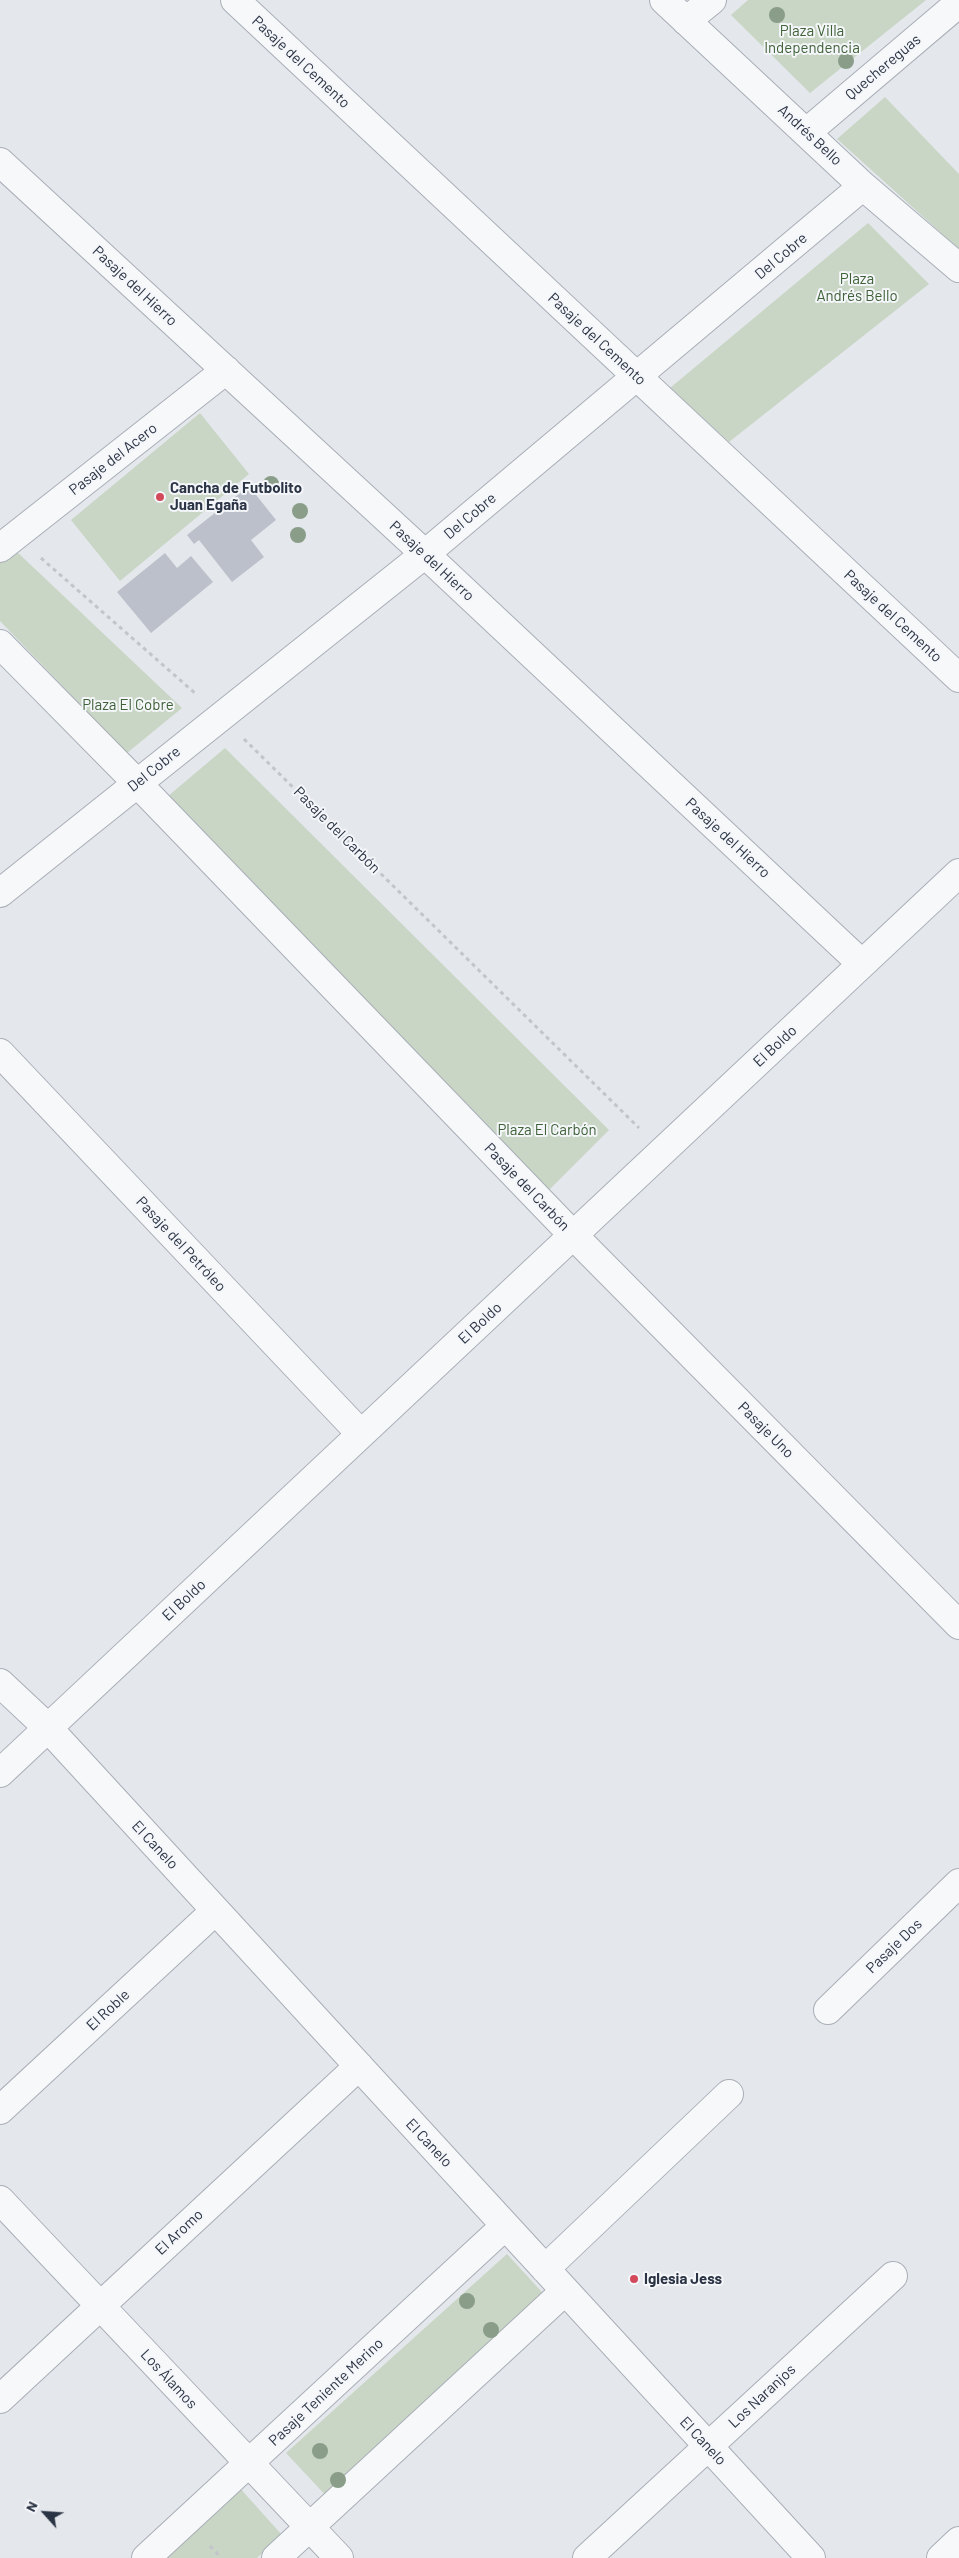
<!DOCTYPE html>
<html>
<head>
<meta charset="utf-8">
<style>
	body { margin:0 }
	#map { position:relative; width:959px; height:2558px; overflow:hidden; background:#e4e7ec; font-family:Barlow,sans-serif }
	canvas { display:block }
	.north { position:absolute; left:20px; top:2488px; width:50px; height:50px; -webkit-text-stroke:4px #f4f6f9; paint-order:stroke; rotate:296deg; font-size:14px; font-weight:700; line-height:20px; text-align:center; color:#2b3445 }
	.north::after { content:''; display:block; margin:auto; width:18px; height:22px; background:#2b3445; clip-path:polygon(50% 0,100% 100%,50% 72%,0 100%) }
</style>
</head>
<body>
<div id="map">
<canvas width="959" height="2558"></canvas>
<div class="north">N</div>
</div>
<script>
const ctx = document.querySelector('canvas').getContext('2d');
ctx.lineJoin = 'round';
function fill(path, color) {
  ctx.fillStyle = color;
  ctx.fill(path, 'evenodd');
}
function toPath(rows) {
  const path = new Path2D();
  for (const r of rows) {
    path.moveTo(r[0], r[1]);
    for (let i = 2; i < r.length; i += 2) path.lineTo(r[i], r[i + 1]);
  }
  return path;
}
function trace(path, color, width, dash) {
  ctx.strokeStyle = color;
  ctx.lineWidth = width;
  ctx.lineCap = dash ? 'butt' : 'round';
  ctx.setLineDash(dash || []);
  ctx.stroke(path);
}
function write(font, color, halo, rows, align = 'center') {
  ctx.font = font + ' Barlow,sans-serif';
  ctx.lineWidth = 4;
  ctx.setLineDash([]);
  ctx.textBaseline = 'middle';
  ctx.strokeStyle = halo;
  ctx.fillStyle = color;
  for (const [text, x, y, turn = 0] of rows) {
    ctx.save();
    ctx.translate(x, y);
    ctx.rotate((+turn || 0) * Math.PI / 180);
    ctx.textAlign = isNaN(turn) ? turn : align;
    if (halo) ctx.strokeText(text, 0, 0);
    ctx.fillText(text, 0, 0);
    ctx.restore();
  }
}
fill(toPath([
	[748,0,926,0,810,93,731,15],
	[885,97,959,174,959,249,837,139],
	[868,223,929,284,729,442,670,388],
	[200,413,249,474,120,581,71,520],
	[15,550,182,708,127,753,0,621,0,562],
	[225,748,609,1130,547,1192,161,802],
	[507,2254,552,2303,330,2500,286,2453],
	[238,2486,282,2535,257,2558,158,2558]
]), '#c9d6c5');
fill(toPath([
	[249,486,276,520,251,540,264,557,232,582,199,540,194,544,187,535],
	[165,553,177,568,191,556,213,582,151,633,117,592]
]), '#bbc0ca');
const minor = toPath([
	[235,0,959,678],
	[664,0,863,186,959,268],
	[686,21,712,0],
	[807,132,959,3],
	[0,162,425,554,862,964],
	[0,548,226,370],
	[0,644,137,783,573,1235,959,1625],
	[0,893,425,554,863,186],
	[0,1053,361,1434],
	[0,1683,48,1728,811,2558],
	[0,1773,959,873],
	[828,2010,959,1883],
	[0,2110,215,1911],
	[0,2200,339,2558],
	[545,2269,729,2094],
	[0,2399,359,2066],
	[146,2558,505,2226],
	[276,2558,565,2291],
	[587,2558,893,2276],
	[941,2558,959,2541]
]);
trace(minor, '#a9aeb7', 30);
trace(toPath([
	[41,558,196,694],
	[244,739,639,1128],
	[210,2546,217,2553,219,2558]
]), '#c2c5cb', 3, [4, 4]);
trace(minor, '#f7f8fa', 28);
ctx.fillStyle = '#899d89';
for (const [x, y] of [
	[777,15],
	[846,61],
	[271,484],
	[300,511],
	[298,535],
	[467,2301],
	[491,2330],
	[320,2451],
	[338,2480]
]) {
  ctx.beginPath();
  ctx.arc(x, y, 8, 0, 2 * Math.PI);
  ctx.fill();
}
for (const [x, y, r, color] of [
	[160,497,5,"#d1495b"],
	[634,2279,5,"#d1495b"]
]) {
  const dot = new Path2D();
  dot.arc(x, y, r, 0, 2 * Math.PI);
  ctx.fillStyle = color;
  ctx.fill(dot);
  trace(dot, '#f4f6f9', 2);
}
write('15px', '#3f6138', '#f4f6f9', [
	["Plaza Villa",812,31],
	["Independencia",812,48],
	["Plaza",857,279],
	["Andrés Bello",857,296],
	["Plaza El Cobre",128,705],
	["Plaza El Carbón",547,1130]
]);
write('15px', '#2b3445', '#f4f6f9', [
	["Pasaje del Cemento",301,62,43],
	["Quechereguas",883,67,-40],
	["Andrés Bello",810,135,43],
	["Del Cobre",781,256,-40],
	["Pasaje del Hierro",135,286,43],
	["Pasaje del Cemento",597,339,43],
	["Pasaje del Acero",113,459,-38],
	["Del Cobre",470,516,-40],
	["Pasaje del Hierro",432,561,43],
	["Pasaje del Cemento",893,616,43],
	["Del Cobre",154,769,-39],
	["Pasaje del Carbón",337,830,45],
	["Pasaje del Hierro",728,838,43],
	["El Boldo",775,1046,-43],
	["Pasaje del Carbón",527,1187,46],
	["Pasaje del Petróleo",181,1244,47],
	["El Boldo",480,1323,-43],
	["Pasaje Uno",766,1430,45],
	["El Boldo",184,1600,-43],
	["El Canelo",155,1845,47],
	["Pasaje Dos",894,1946,-44],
	["El Roble",108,2010,-43],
	["El Canelo",429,2143,47],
	["El Aromo",179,2232,-43],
	["Los Álamos",169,2379,47],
	["Pasaje Teniente Merino",326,2392,-43],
	["Los Naranjos",762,2396,-43],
	["El Canelo",703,2441,47]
]);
write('bold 15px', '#2b3445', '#f4f6f9', [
	["Cancha de Futbolito",170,488],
	["Juan Egaña",170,505],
	["Iglesia Jess",644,2279]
], 'left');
</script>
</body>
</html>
